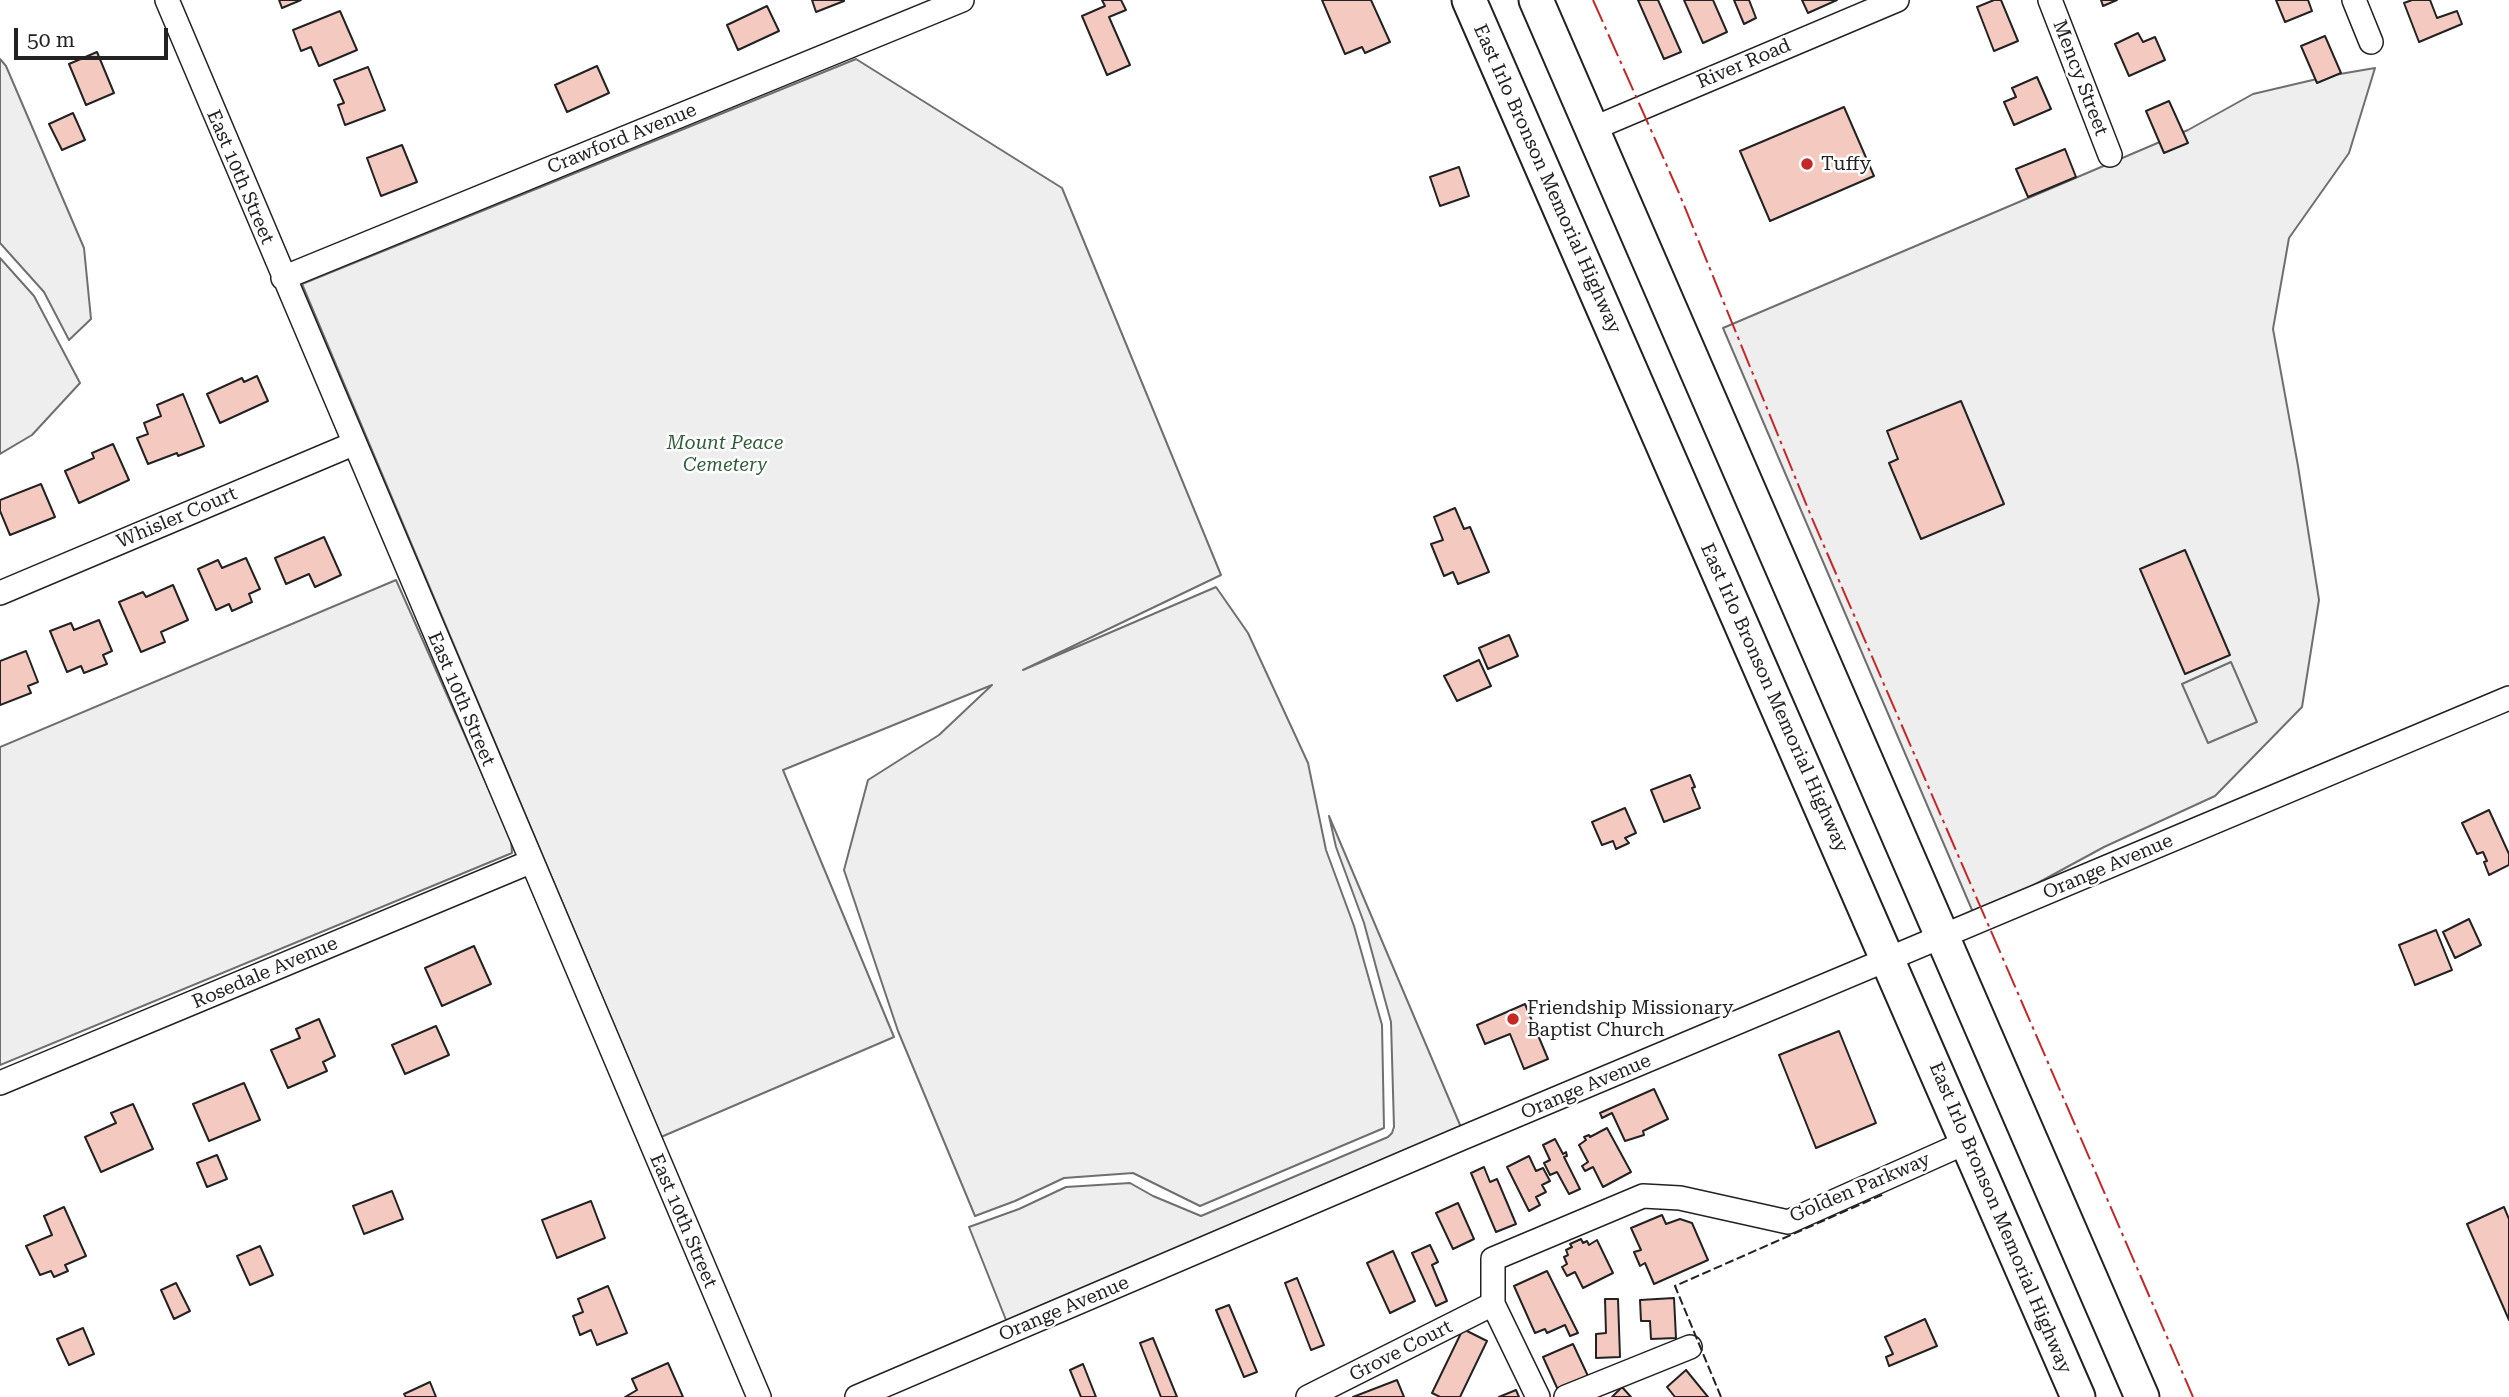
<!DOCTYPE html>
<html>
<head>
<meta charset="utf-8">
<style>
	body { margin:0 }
	#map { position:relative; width:2509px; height:1397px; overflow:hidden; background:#fff; font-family:"Roboto Serif",serif }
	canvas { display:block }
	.scale { position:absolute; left:14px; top:28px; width:154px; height:32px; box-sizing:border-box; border:4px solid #222; border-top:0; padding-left:9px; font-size:21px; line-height:24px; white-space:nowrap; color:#222; -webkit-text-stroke:5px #fff; paint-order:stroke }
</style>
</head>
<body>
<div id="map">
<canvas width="2509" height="1397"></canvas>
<div class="scale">50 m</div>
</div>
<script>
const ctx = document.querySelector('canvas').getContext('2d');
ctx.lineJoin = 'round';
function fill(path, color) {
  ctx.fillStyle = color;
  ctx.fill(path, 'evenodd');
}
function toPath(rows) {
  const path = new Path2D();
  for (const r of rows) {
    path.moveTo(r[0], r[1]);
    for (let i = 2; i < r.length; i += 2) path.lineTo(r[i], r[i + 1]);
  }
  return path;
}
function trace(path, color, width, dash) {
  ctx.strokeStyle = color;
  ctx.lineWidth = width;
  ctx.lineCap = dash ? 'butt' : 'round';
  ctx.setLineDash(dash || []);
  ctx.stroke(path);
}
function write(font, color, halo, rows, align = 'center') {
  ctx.font = font + ' "Roboto Serif",serif';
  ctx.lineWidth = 5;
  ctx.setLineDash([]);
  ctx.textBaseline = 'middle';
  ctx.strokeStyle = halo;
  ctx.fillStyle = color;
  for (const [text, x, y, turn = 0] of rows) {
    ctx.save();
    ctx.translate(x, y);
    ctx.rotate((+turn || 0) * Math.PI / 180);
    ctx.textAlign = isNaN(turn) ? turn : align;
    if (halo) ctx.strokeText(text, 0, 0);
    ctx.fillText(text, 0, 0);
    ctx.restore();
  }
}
const green = toPath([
	[0,59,6,66,84,248,91,319,69,340,44,292,0,243,0,59],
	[856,59,1062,188,1221,575,1023,670,1216,587,1248,633,1308,763,1326,850,1354,926,1382,1025,1384,1128,1200,1206,1133,1173,1064,1178,1015,1201,975,1216,898,1031,844,870,868,780,939,735,992,685,783,770,894,1037,661,1137,302,284,856,59],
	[2375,68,2349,153,2289,238,2273,329,2298,466,2319,600,2302,707,2215,796,2104,847,1975,917,1723,328,2188,130,2253,94,2334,75,2375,68],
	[0,258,34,296,80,383,32,435,0,454,0,258],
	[396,580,511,839,512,853,0,1065,0,747,396,580],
	[1329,816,1463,1132,1008,1325,969,1227,1019,1209,1066,1187,1130,1183,1153,1196,1201,1216,1388,1137,1392,1133,1394,1127,1391,1022,1364,923,1336,847,1329,816]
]);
fill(green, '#eee');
trace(green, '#6f6f6f', 2);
const parking = toPath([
	[2231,662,2257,722,2208,743,2182,684,2231,662]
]);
fill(parking, '#ededed');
trace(parking, '#6f6f6f', 2);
const building = toPath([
	[279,0,301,0,282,8,279,0],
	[812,0,844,0,844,1,816,12,812,0],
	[1102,0,1121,0,1126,10,1109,17,1130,65,1107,75,1082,16,1105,6,1102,0],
	[1322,0,1371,0,1390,42,1365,53,1362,47,1345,54,1322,0],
	[1638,0,1658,0,1681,52,1664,59,1638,0],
	[1684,0,1713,0,1727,32,1703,43,1684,0],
	[1734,0,1749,0,1756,18,1744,24,1734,0],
	[1802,0,1837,0,1808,13,1802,0],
	[1994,0,2001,0,2018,41,1994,51,1977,7,1994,0],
	[2101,0,2117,0,2103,6,2101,0],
	[2276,0,2308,0,2312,11,2285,22,2276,0],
	[2412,0,2430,0,2437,18,2457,11,2462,24,2419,42,2404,3,2412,0],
	[767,6,779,31,738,50,727,25,767,6],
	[340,11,357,50,319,66,311,47,301,51,293,30,340,11],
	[2138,33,2143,42,2155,37,2165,60,2129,76,2115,44,2138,33],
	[2325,36,2341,73,2317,83,2301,46,2325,36],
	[97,52,114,93,86,105,69,64,97,52],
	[597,66,609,93,567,112,555,85,597,66],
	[368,67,385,110,345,125,338,105,344,103,334,80,368,67],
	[2037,77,2051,109,2014,125,2004,102,2016,97,2012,88,2037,77],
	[2169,101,2188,143,2164,153,2146,111,2169,101],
	[1844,107,1874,176,1770,221,1740,151,1844,107],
	[73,113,85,140,62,150,49,124,73,113],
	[402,145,417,182,381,196,367,158,402,145],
	[2065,149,2076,177,2028,197,2016,169,2065,149],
	[1459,167,1469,196,1440,206,1430,177,1459,167],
	[257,376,268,401,220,423,207,394,242,378,244,382,257,376],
	[183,394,204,446,178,456,177,453,148,464,137,438,148,434,144,423,161,416,157,405,183,394],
	[1961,401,2004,504,1921,539,1889,463,1898,459,1887,431,1961,401],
	[113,444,129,480,79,503,65,471,94,458,92,453,113,444],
	[41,484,55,517,10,535,0,511,0,500,41,484],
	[1455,508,1464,529,1470,527,1489,572,1458,584,1453,572,1444,576,1431,544,1443,540,1434,517,1455,508],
	[324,537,341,575,315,587,309,574,286,584,275,558,324,537],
	[2185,550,2230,655,2185,674,2140,569,2185,550],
	[246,558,260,589,249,594,252,602,232,611,229,604,216,610,198,569,218,560,222,568,246,558],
	[173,585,188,620,161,632,165,642,141,652,119,602,143,592,146,597,173,585],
	[99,620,112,651,103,655,107,664,84,673,81,666,67,672,50,631,71,623,74,630,99,620],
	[1509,635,1518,656,1488,669,1479,648,1509,635],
	[26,651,38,682,28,686,31,693,0,705,0,661,26,651],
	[1479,660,1491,686,1457,701,1444,676,1479,660],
	[1690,775,1695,787,1692,788,1700,808,1664,822,1651,790,1690,775],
	[1625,808,1636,833,1625,838,1629,843,1616,849,1613,841,1602,845,1592,822,1625,808],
	[2489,810,2509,854,2509,865,2489,875,2484,862,2487,861,2483,852,2477,854,2462,823,2489,810],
	[2469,919,2481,945,2455,958,2443,932,2469,919],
	[2436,930,2452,970,2415,985,2399,945,2436,930],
	[474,946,491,984,442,1006,425,968,474,946],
	[1525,1004,1548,1059,1524,1069,1510,1034,1485,1044,1477,1025,1525,1004],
	[319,1019,335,1056,323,1062,327,1071,288,1088,271,1050,300,1038,296,1029,319,1019],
	[436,1026,449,1055,405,1074,392,1045,436,1026],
	[1839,1031,1876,1123,1816,1148,1779,1055,1839,1031],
	[244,1083,260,1120,209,1141,193,1104,244,1083],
	[1654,1089,1668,1119,1643,1131,1644,1135,1625,1141,1612,1113,1602,1118,1600,1113,1654,1089],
	[133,1104,153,1149,101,1172,85,1137,116,1123,111,1113,133,1104],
	[1607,1128,1631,1172,1603,1187,1593,1167,1585,1171,1582,1166,1588,1162,1579,1145,1586,1140,1584,1137,1589,1135,1590,1137,1607,1128],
	[1555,1139,1563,1154,1566,1152,1567,1156,1564,1157,1580,1189,1569,1194,1557,1172,1550,1175,1544,1163,1550,1160,1543,1145,1555,1139],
	[217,1155,227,1179,207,1187,197,1163,217,1155],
	[1529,1156,1536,1171,1543,1168,1550,1181,1542,1185,1546,1192,1536,1197,1540,1205,1529,1211,1507,1167,1529,1156],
	[1484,1167,1490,1182,1497,1179,1516,1224,1496,1232,1471,1173,1484,1167],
	[392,1191,403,1219,364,1234,353,1206,392,1191],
	[591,1201,605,1238,557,1258,542,1220,591,1201],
	[1458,1203,1474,1239,1453,1249,1436,1213,1458,1203],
	[64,1207,86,1256,65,1265,68,1271,54,1277,51,1271,40,1275,26,1246,52,1235,44,1216,64,1207],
	[2504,1207,2509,1219,2509,1320,2467,1224,2504,1207],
	[1662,1215,1666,1224,1680,1219,1692,1223,1708,1260,1654,1284,1645,1263,1640,1266,1634,1252,1641,1250,1631,1228,1662,1215],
	[1581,1239,1583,1243,1587,1241,1589,1245,1597,1240,1613,1273,1583,1288,1575,1272,1567,1276,1562,1267,1567,1264,1564,1257,1568,1255,1566,1250,1572,1247,1570,1244,1581,1239],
	[1430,1245,1438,1262,1432,1265,1447,1301,1436,1306,1412,1253,1430,1245],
	[260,1246,273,1275,250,1285,237,1256,260,1246],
	[1393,1251,1415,1301,1390,1313,1367,1263,1393,1251],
	[1547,1271,1578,1333,1570,1336,1565,1325,1547,1333,1545,1329,1535,1333,1514,1286,1547,1271],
	[1297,1278,1324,1345,1311,1350,1285,1283,1297,1278],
	[176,1283,190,1311,174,1319,161,1290,176,1283],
	[608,1286,627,1333,597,1345,591,1330,580,1335,573,1316,583,1312,578,1299,608,1286],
	[1674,1298,1676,1338,1651,1339,1650,1321,1641,1321,1640,1300,1674,1298],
	[1605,1299,1618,1299,1620,1357,1596,1358,1596,1334,1606,1333,1605,1299],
	[1229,1305,1257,1372,1244,1377,1216,1310,1229,1305],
	[1925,1319,1937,1346,1889,1366,1886,1357,1893,1354,1885,1337,1925,1319],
	[83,1328,94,1354,69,1365,57,1339,83,1328],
	[1463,1329,1487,1341,1460,1397,1440,1397,1432,1393,1463,1329],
	[1153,1338,1177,1397,1161,1397,1140,1343,1153,1338],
	[1573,1344,1588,1376,1558,1390,1543,1357,1573,1344],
	[668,1363,683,1397,625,1397,637,1390,632,1379,668,1363],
	[1083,1364,1096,1397,1081,1397,1070,1370,1083,1364],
	[1686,1370,1708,1397,1675,1397,1667,1387,1686,1370],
	[1397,1380,1404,1397,1353,1397,1397,1380],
	[430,1382,436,1397,406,1397,404,1394,430,1382],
	[1622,1387,1631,1397,1612,1397,1622,1387],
	[1516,1390,1519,1397,1499,1397,1516,1390]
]);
fill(building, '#f3c9c0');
trace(building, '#222', 2);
const minor = toPath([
	[167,0,759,1397],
	[2050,0,2110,155],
	[2354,0,2371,42],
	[1592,129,1897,0],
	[283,278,962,0],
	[0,593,353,444],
	[0,1083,530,862],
	[857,1397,1460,1139,2509,698],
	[1308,1397,1493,1304],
	[1538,1397,1493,1304,1493,1259,1643,1196,1680,1198,1788,1222,1967,1142],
	[1566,1397,1690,1347]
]);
const highway = toPath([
	[1469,0,2078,1397],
	[1536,0,2142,1397]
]);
trace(minor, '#222', 26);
trace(highway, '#222', 37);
trace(minor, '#fff', 23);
trace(highway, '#fff', 33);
trace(toPath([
	[1721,1397,1675,1286,1884,1194]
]), '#222', 2, [9, 3.5]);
trace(toPath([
	[1593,0,1679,193,1811,516,2193,1397]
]), '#c62828', 2, [24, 5, 3.5, 5]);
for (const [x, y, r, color] of [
	[1807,164,7,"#c62828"],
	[1513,1019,7,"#c62828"]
]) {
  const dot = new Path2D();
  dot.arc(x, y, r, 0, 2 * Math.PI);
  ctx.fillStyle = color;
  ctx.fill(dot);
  trace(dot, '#fff', 2.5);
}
write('19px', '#222', '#fff', [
	["River Road",1744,64,-23],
	["Mency Street",2080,78,69],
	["Crawford Avenue",622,139,-22],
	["East 10th Street",240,177,67],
	["East Irlo Bronson Memorial Highway",1547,179,66],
	["Whisler Court",177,518,-23],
	["East Irlo Bronson Memorial Highway",1774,698,66],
	["East 10th Street",461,699,67],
	["Orange Avenue",2108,867,-23],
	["Rosedale Avenue",265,973,-23],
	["Orange Avenue",1586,1087,-23],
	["Golden Parkway",1860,1188,-23],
	["East Irlo Bronson Memorial Highway",2000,1218,67],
	["East 10th Street",683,1221,67],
	["Orange Avenue",1064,1309,-23],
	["Grove Court",1401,1351,-27]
]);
write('19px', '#222', '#fff', [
	["Tuffy",1821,164],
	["Friendship Missionary",1527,1008],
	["Baptist Church",1527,1030]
], 'left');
write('italic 19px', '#2f5e38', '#fff', [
	["Mount Peace",725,443],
	["Cemetery",725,465]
]);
</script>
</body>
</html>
